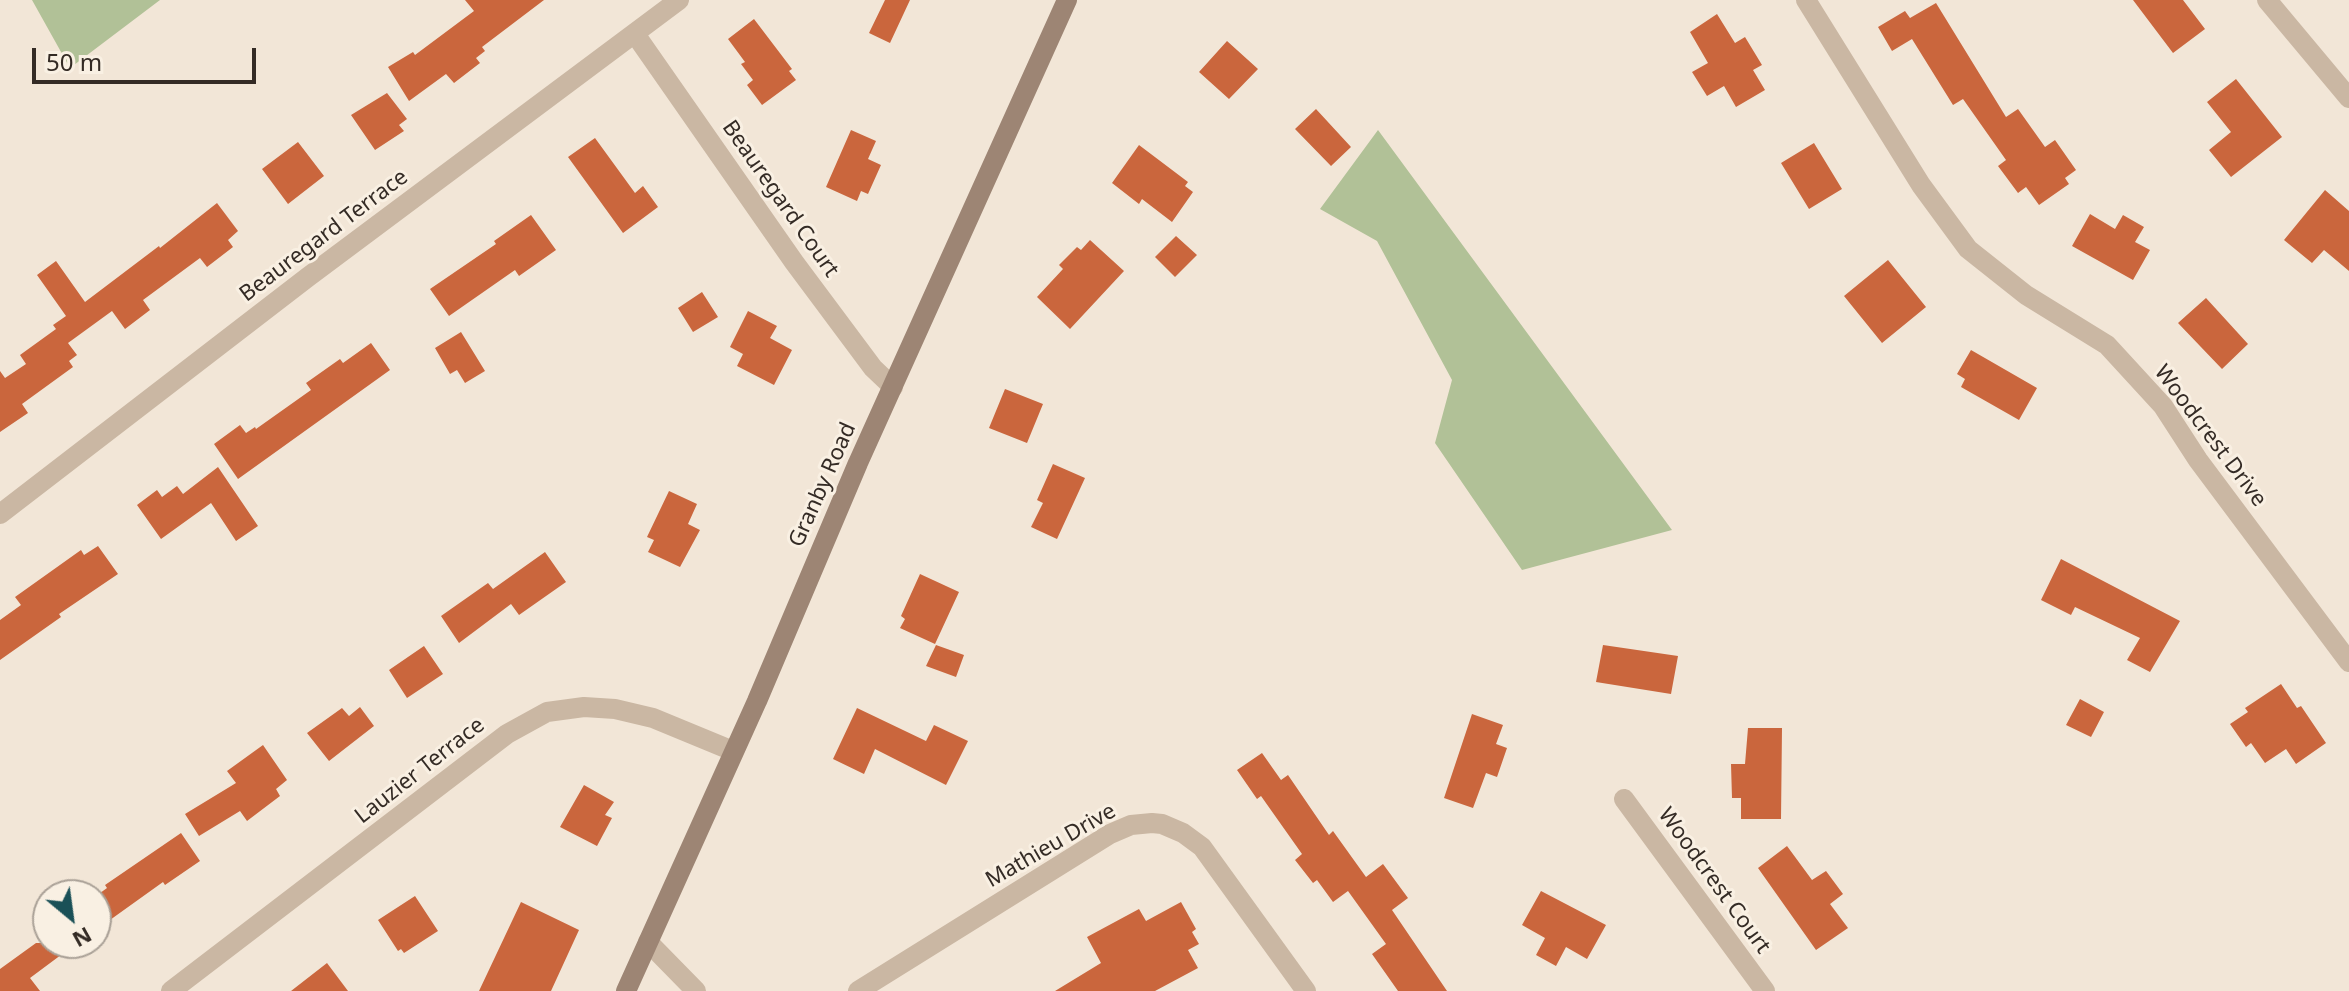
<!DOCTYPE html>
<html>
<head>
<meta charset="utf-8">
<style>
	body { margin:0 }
	#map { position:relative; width:2349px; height:991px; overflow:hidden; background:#f2e6d7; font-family:"Noto Sans",sans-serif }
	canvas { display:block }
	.north { position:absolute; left:32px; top:879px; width:80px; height:80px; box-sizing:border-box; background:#f9f0e3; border:2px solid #aaa197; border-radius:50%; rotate:151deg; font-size:22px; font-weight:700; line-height:32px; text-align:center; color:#342b25 }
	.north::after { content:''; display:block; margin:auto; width:28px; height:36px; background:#1a5057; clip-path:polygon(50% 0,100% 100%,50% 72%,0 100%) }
	.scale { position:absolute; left:32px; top:48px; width:224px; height:36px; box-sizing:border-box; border:4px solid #342b25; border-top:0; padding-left:10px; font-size:24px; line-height:28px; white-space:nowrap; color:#342b25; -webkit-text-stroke:6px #f9f0e3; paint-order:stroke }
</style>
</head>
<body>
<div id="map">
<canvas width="2349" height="991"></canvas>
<div class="north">N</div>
<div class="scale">50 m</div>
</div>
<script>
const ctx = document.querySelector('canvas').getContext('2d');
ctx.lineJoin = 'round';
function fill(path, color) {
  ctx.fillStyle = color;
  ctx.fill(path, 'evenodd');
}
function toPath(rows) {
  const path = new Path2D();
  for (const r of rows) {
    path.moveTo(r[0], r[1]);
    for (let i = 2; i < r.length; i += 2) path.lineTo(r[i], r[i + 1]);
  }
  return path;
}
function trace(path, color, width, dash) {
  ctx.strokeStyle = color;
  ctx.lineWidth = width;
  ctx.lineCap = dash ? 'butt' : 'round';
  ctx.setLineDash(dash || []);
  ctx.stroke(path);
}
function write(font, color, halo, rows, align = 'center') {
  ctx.font = font + ' "Noto Sans",sans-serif';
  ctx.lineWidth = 6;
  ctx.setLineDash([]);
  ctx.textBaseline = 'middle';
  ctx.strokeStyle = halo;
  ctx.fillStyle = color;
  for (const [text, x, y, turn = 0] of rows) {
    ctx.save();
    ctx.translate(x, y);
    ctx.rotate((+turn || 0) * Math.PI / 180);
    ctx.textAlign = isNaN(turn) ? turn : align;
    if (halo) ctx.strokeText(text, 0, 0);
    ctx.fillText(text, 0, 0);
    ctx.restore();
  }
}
fill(toPath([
	[32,0,160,0,70,68],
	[1378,130,1672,530,1522,570,1435,443,1452,380,1377,241,1320,209]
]), '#b1c197');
fill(toPath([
	[465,0,544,0,482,47,485,51,476,58,480,63,454,83,446,74,409,101,388,67,413,52,415,55,474,11],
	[885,0,910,0,890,43,869,33],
	[2133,0,2183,0,2205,29,2173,53],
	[1936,3,2006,117,2018,109,2045,147,2055,140,2076,170,2065,178,2069,184,2039,205,2026,187,2018,193,1998,166,2006,160,1963,99,1953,105,1912,39,1892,51,1878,27,1905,11,1910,18],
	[1717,14,1735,43,1745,37,1762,65,1753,70,1765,90,1736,107,1724,86,1707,96,1692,72,1708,63,1690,32],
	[754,19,792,69,789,71,796,80,762,105,747,85,753,80,741,64,745,62,728,39],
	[1227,41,1258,69,1229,99,1199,72],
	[2236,79,2282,137,2231,177,2209,150,2231,132,2207,102],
	[387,93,407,119,399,125,404,131,375,150,351,115],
	[1316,109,1351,147,1331,166,1295,129],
	[851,130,876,141,868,159,881,165,868,194,861,191,857,201,826,187],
	[595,138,635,193,643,186,658,207,623,233,568,157],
	[298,142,324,176,288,204,262,169],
	[1814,143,1842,189,1809,209,1781,163],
	[1139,145,1188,182,1185,186,1193,192,1172,222,1142,199,1139,204,1112,183],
	[2325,190,2349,211,2349,271,2324,250,2312,263,2284,240],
	[217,203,238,231,228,240,233,247,207,267,200,258,143,300,150,310,125,329,112,311,68,343,77,355,69,361,73,367,22,404,28,413,0,432,0,371,5,378,26,364,20,355,56,329,53,325,66,316,37,275,56,261,85,302,159,246,160,248],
	[2090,214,2115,229,2123,215,2144,227,2135,242,2150,250,2133,280,2072,246],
	[531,215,556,250,519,276,515,270,449,316,430,289,496,244,494,241],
	[1176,236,1197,255,1175,277,1155,257],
	[1090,240,1124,271,1070,329,1037,297,1063,269,1059,265,1077,247,1081,250],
	[1888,260,1926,307,1882,343,1844,296],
	[702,292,718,317,693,332,678,308],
	[2206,298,2248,344,2222,369,2178,323],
	[748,311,777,326,770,338,792,350,774,385,737,366,743,354,730,347],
	[461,332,485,371,465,383,457,370,450,374,435,348],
	[371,343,390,370,238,479,214,444,240,425,246,433,255,427,256,429,311,390,306,383,340,359,343,363],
	[1971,350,2037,388,2019,420,1961,387,1965,379,1957,374],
	[1005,389,1043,404,1027,443,989,428],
	[1053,464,1085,478,1057,539,1031,527,1043,503,1037,500],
	[218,467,258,526,236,541,211,503,161,539,137,505,157,490,162,497,177,486,183,494],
	[669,491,697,504,688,524,700,530,680,567,648,552,654,540,647,537],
	[98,546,118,574,59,614,61,617,0,660,0,620,21,605,15,597,81,550,84,555],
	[545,552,566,582,519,615,511,604,459,643,441,616,488,583,493,589],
	[2061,559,2180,621,2150,672,2127,660,2140,638,2075,607,2071,615,2041,600],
	[920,574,959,592,935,644,900,628,905,619,901,616],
	[936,645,964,655,956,677,926,666],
	[1603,645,1678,656,1671,694,1596,682],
	[424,646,443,674,407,698,389,670],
	[2281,684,2297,708,2301,706,2326,743,2296,764,2286,749,2265,763,2251,743,2246,747,2230,724,2248,712,2245,708],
	[2080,699,2104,712,2091,737,2066,725],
	[360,707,374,726,329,761,307,733,342,708,349,716],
	[857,708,926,741,934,725,968,741,946,785,875,749,864,774,833,759],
	[1472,714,1503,725,1496,744,1507,748,1497,777,1486,773,1473,808,1444,798],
	[1748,728,1782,728,1781,819,1741,819,1741,798,1732,798,1731,764,1745,764],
	[263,745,287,780,276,789,280,796,247,821,240,811,199,836,185,814,236,783,227,771],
	[1262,753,1281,780,1288,775,1329,835,1333,831,1366,877,1383,864,1408,898,1392,910,1447,991,1398,991,1372,954,1386,944,1348,891,1333,902,1317,880,1313,883,1295,860,1302,854,1261,796,1257,799,1237,770],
	[584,785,614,802,605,815,612,818,597,846,560,827],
	[181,833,200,861,165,885,163,882,96,930,96,896,107,888,105,885],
	[1787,846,1812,880,1826,871,1843,894,1830,904,1848,928,1816,950,1758,868],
	[1541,891,1606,925,1587,959,1566,947,1556,966,1536,955,1545,938,1522,925],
	[415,896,438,931,404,953,401,949,398,951,378,920],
	[521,902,579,930,551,991,479,991],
	[1181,902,1196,929,1192,932,1199,944,1188,950,1198,968,1155,991,1055,991,1101,963,1087,937,1139,909,1146,921],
	[36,943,77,943,30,978,40,991,0,991,0,969],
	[327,963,348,991,291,991]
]), '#ca663d');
trace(toPath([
	[1806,0,1921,185,1968,249,2026,295,2107,345,2163,406,2198,460,2349,662],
	[2267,0,2349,98],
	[635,34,794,262,873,368,893,387],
	[0,514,308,277,679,0],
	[1624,799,1765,991],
	[648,942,696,991],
	[171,991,507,734,547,712,584,707,615,709,653,718,733,751],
	[858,991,1110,834,1131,825,1152,823,1162,824,1183,833,1202,847,1306,991]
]), '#cab7a3', 20);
trace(toPath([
	[626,991,757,701,858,463,1067,0]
]), '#9d8574', 20);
write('22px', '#342b25', '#f9f0e3', [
	["Beauregard Court",780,199,55],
	["Beauregard Terrace",324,236,-37],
	["Woodcrest Drive",2210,436,53],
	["Granby Road",823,485,-66],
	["Lauzier Terrace",420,771,-38],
	["Mathieu Drive",1051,846,-30],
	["Woodcrest Court",1714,881,54]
]);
</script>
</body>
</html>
